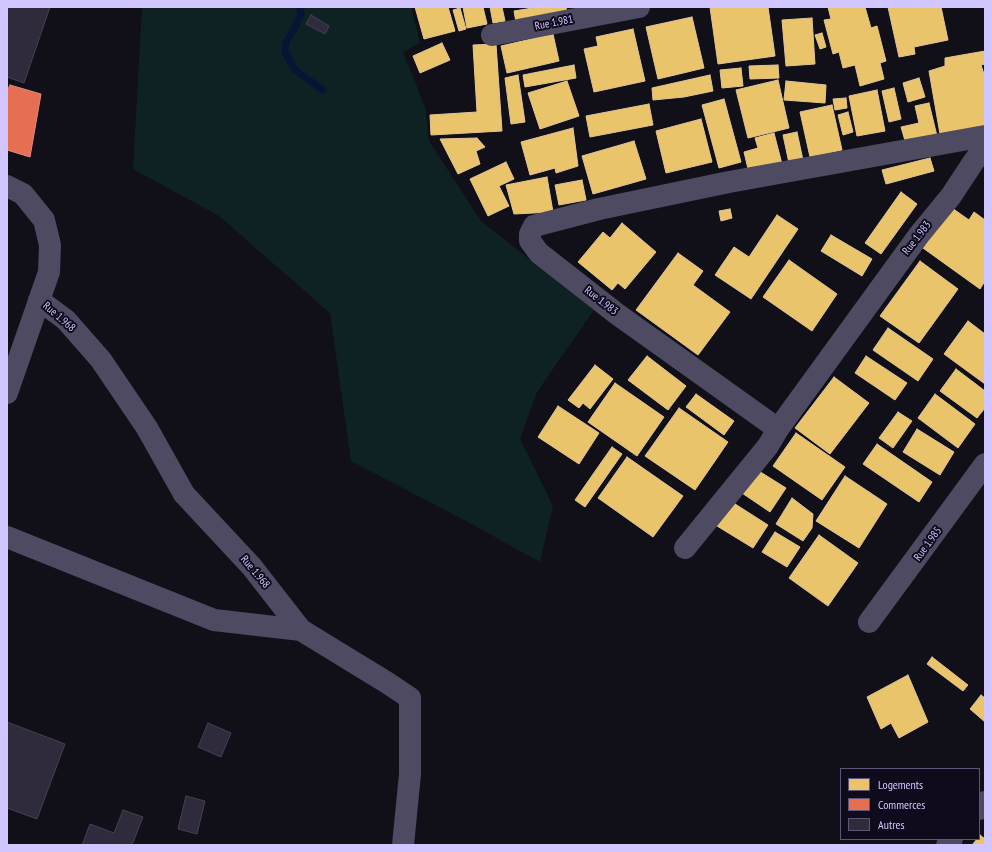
<!DOCTYPE html>
<html>
<head>
<meta charset="utf-8">
<style>
	body { margin:0 }
	#map { position:relative; width:992px; height:852px; overflow:hidden; background:#110f18; font-family:"PT Sans Narrow",sans-serif }
	canvas { display:block }
	.frame { position:absolute; inset:0; border:8px solid #d1c6ff; pointer-events:none }
	.legend { position:absolute; left:840px; top:768px; width:140px; height:72px; box-sizing:border-box; background:#0f0b1c; border:1px solid #5d5677; margin:0; padding:5px 7px; list-style:none; font-size:12px; color:#d1c6ff }
	.legend li { display:flex; align-items:center; gap:8px; height:20px }
	.legend b { width:20px; border:1px solid #5d5677 }
</style>
</head>
<body>
<div id="map">
<canvas width="992" height="852"></canvas>
<div class="frame"></div>
<ul class="legend">
<li><b style="height:11px;background:#e9c46a"></b>Logements</li>
<li><b style="height:11px;background:#e76f51"></b>Commerces</li>
<li><b style="height:11px;background:#2f2b3c"></b>Autres</li>
</ul>
</div>
<script>
const ctx = document.querySelector('canvas').getContext('2d');
ctx.lineJoin = 'round';
function fill(path, color) {
  ctx.fillStyle = color;
  ctx.fill(path, 'evenodd');
}
function toPath(rows) {
  const path = new Path2D();
  for (const r of rows) {
    path.moveTo(r[0], r[1]);
    for (let i = 2; i < r.length; i += 2) path.lineTo(r[i], r[i + 1]);
  }
  return path;
}
function trace(path, color, width, dash) {
  ctx.strokeStyle = color;
  ctx.lineWidth = width;
  ctx.lineCap = dash ? 'butt' : 'round';
  ctx.setLineDash(dash || []);
  ctx.stroke(path);
}
function write(font, color, halo, rows, align = 'center') {
  ctx.font = font + ' "PT Sans Narrow",sans-serif';
  ctx.lineWidth = 4;
  ctx.setLineDash([]);
  ctx.textBaseline = 'middle';
  ctx.strokeStyle = halo;
  ctx.fillStyle = color;
  for (const [text, x, y, turn = 0] of rows) {
    ctx.save();
    ctx.translate(x, y);
    ctx.rotate((+turn || 0) * Math.PI / 180);
    ctx.textAlign = isNaN(turn) ? turn : align;
    if (halo) ctx.strokeText(text, 0, 0);
    ctx.fillText(text, 0, 0);
    ctx.restore();
  }
}
fill(toPath([
	[142,7,411,7,420,43,403,52,425,107,429,141,481,221,594,310,537,392,520,439,553,506,540,562,466,521,351,461,330,313,219,216,133,169]
]), '#0e2224');
const homes = toPath([
	[415,7,448,7,455,31,424,39,415,7],
	[463,7,483,7,487,24,467,28,463,7],
	[490,7,502,7,505,21,493,23,490,7],
	[539,7,566,7,567,13,516,22,514,11,539,7],
	[710,7,768,7,775,56,718,64,710,7],
	[828,7,865,7,871,28,877,26,886,61,880,63,884,79,860,86,855,65,843,68,839,52,833,54,824,20,831,19,828,7],
	[888,7,941,7,948,40,914,47,915,54,899,57,888,7],
	[460,8,466,29,459,31,453,10,460,8],
	[692,17,704,68,658,79,646,27,692,17],
	[812,18,815,64,786,66,782,20,812,18],
	[633,29,645,81,594,92,584,49,598,46,596,37,633,29],
	[822,33,826,47,820,49,815,35,822,33],
	[553,34,559,61,507,73,501,46,553,34],
	[442,43,450,60,420,73,413,56,442,43],
	[496,44,502,131,431,135,430,115,477,112,473,45,496,44],
	[985,51,985,64,981,65,985,77,985,124,982,128,940,134,929,71,945,66,945,58,985,51],
	[574,65,576,78,525,87,523,75,574,65],
	[778,65,779,78,750,79,749,66,778,65],
	[741,68,743,86,722,88,720,70,741,68],
	[518,75,525,122,511,124,505,78,518,75],
	[710,75,713,91,684,97,653,100,652,88,710,75],
	[919,78,925,97,908,102,903,83,919,78],
	[778,80,789,128,748,138,736,90,778,80],
	[567,81,579,116,540,129,528,93,567,81],
	[786,81,826,85,825,103,784,100,786,81],
	[894,88,901,119,889,122,882,91,894,88],
	[877,90,885,131,857,136,849,96,877,90],
	[846,98,847,108,835,110,833,99,846,98],
	[724,99,741,162,719,168,702,105,724,99],
	[929,103,937,136,906,144,901,127,919,123,915,106,929,103],
	[649,104,653,125,590,137,586,116,649,104],
	[832,105,842,150,810,157,800,112,832,105],
	[848,112,853,132,843,135,838,115,848,112],
	[701,119,712,162,666,173,656,131,701,119],
	[573,128,578,166,556,173,555,168,530,175,521,142,573,128],
	[797,132,803,160,789,163,783,135,797,132],
	[774,133,782,164,749,173,744,152,758,148,755,138,774,133],
	[477,138,485,147,476,151,480,164,458,174,440,139,477,138],
	[634,141,646,179,593,194,582,156,634,141],
	[930,158,934,171,886,184,882,170,930,158],
	[506,162,514,179,499,186,509,206,488,216,470,179,506,162],
	[547,177,553,212,514,214,506,185,547,177],
	[582,180,586,200,559,205,555,185,582,180],
	[901,192,917,204,881,254,865,243,901,192],
	[952,208,969,220,974,212,985,220,985,281,980,289,923,248,952,208],
	[730,209,732,218,721,221,719,211,730,209],
	[777,215,798,229,751,299,715,275,734,247,749,257,777,215],
	[622,223,656,252,625,289,618,283,612,290,578,262,603,232,610,238,622,223],
	[831,235,872,259,862,276,821,251,831,235],
	[678,253,703,271,693,285,730,312,698,355,636,310,678,253],
	[789,260,837,294,812,331,763,297,789,260],
	[920,261,958,289,919,343,880,316,920,261],
	[968,321,985,334,985,384,944,354,968,321],
	[888,328,933,359,918,381,873,350,888,328],
	[647,356,686,386,668,410,628,380,647,356],
	[866,356,907,383,895,400,855,373,866,356],
	[595,365,613,379,590,409,583,403,579,408,568,400,595,365],
	[956,369,985,391,985,408,977,418,940,391,956,369],
	[834,377,869,403,830,454,795,428,834,377],
	[615,383,664,417,637,456,588,422,615,383],
	[696,394,734,421,724,435,686,407,696,394],
	[935,394,975,424,958,448,918,418,935,394],
	[558,406,599,433,579,464,538,437,558,406],
	[679,408,728,442,695,490,645,456,679,408],
	[898,412,912,421,893,448,879,438,898,412],
	[917,429,954,452,940,475,903,452,917,429],
	[796,433,845,467,822,500,773,466,796,433],
	[877,444,932,482,919,502,863,464,877,444],
	[612,447,622,454,585,507,575,500,612,447],
	[627,457,683,496,653,537,598,498,627,457],
	[754,468,786,488,770,512,739,491,754,468],
	[845,476,887,504,859,548,816,521,845,476],
	[792,498,813,514,812,528,803,541,776,524,792,498],
	[732,502,768,525,753,548,717,526,732,502],
	[775,532,800,547,787,567,762,552,775,532],
	[819,535,858,563,828,606,789,578,819,535],
	[932,657,968,685,963,691,927,664,932,657],
	[908,675,928,722,899,738,891,723,881,729,867,697,908,675],
	[981,695,985,698,985,722,970,709,981,695],
	[980,835,985,839,985,845,972,845,977,839,979,839,980,835]
]);
fill(homes, '#e9c46a');
trace(homes, '#e2c597', 1);
const shops = toPath([
	[10,85,41,94,30,157,7,150,7,91,10,85]
]);
fill(shops, '#e76f51');
trace(shops, '#e08985', 1);
trace(toPath([
	[298,7,300,8,301,14,297,24,286,42,285,52,295,70,323,90]
]), '#081436', 7);
const building = toPath([
	[7,7,50,7,24,83,7,77,7,7],
	[311,15,329,26,325,34,306,24,311,15],
	[7,722,65,744,37,819,7,808,7,722],
	[208,723,231,733,221,757,198,747,208,723],
	[186,796,205,801,197,834,178,829,186,796],
	[123,810,143,817,132,845,82,845,90,824,114,833,123,810]
]);
fill(building, '#2f2b3c');
trace(building, '#464057', 1);
trace(toPath([
	[492,35,639,7],
	[985,136,729,182,599,209,534,226,530,234,530,241,539,253,617,314,778,429,919,235,951,196,974,161,985,147],
	[7,186,23,194,44,220,50,245,49,272,7,393],
	[39,300,66,320,101,360,147,428,184,494,252,567,301,630,386,682,410,698,410,774,403,845],
	[7,537,214,620,301,630],
	[685,548,768,446,778,429],
	[869,622,985,464],
	[979,809,985,802],
	[947,845,952,839]
]), '#4d4a61', 22);
write('11px', '#d1c6ff', '#0f0b1c', [
	["Rue 1.981",554,23,-11],
	["Rue 1.983",917,238,-52],
	["Rue 1.983",601,301,38],
	["Rue 1.968",59,317,41],
	["Rue 1.985",928,544,-54],
	["Rue 1.968",255,572,50]
]);
</script>
</body>
</html>
